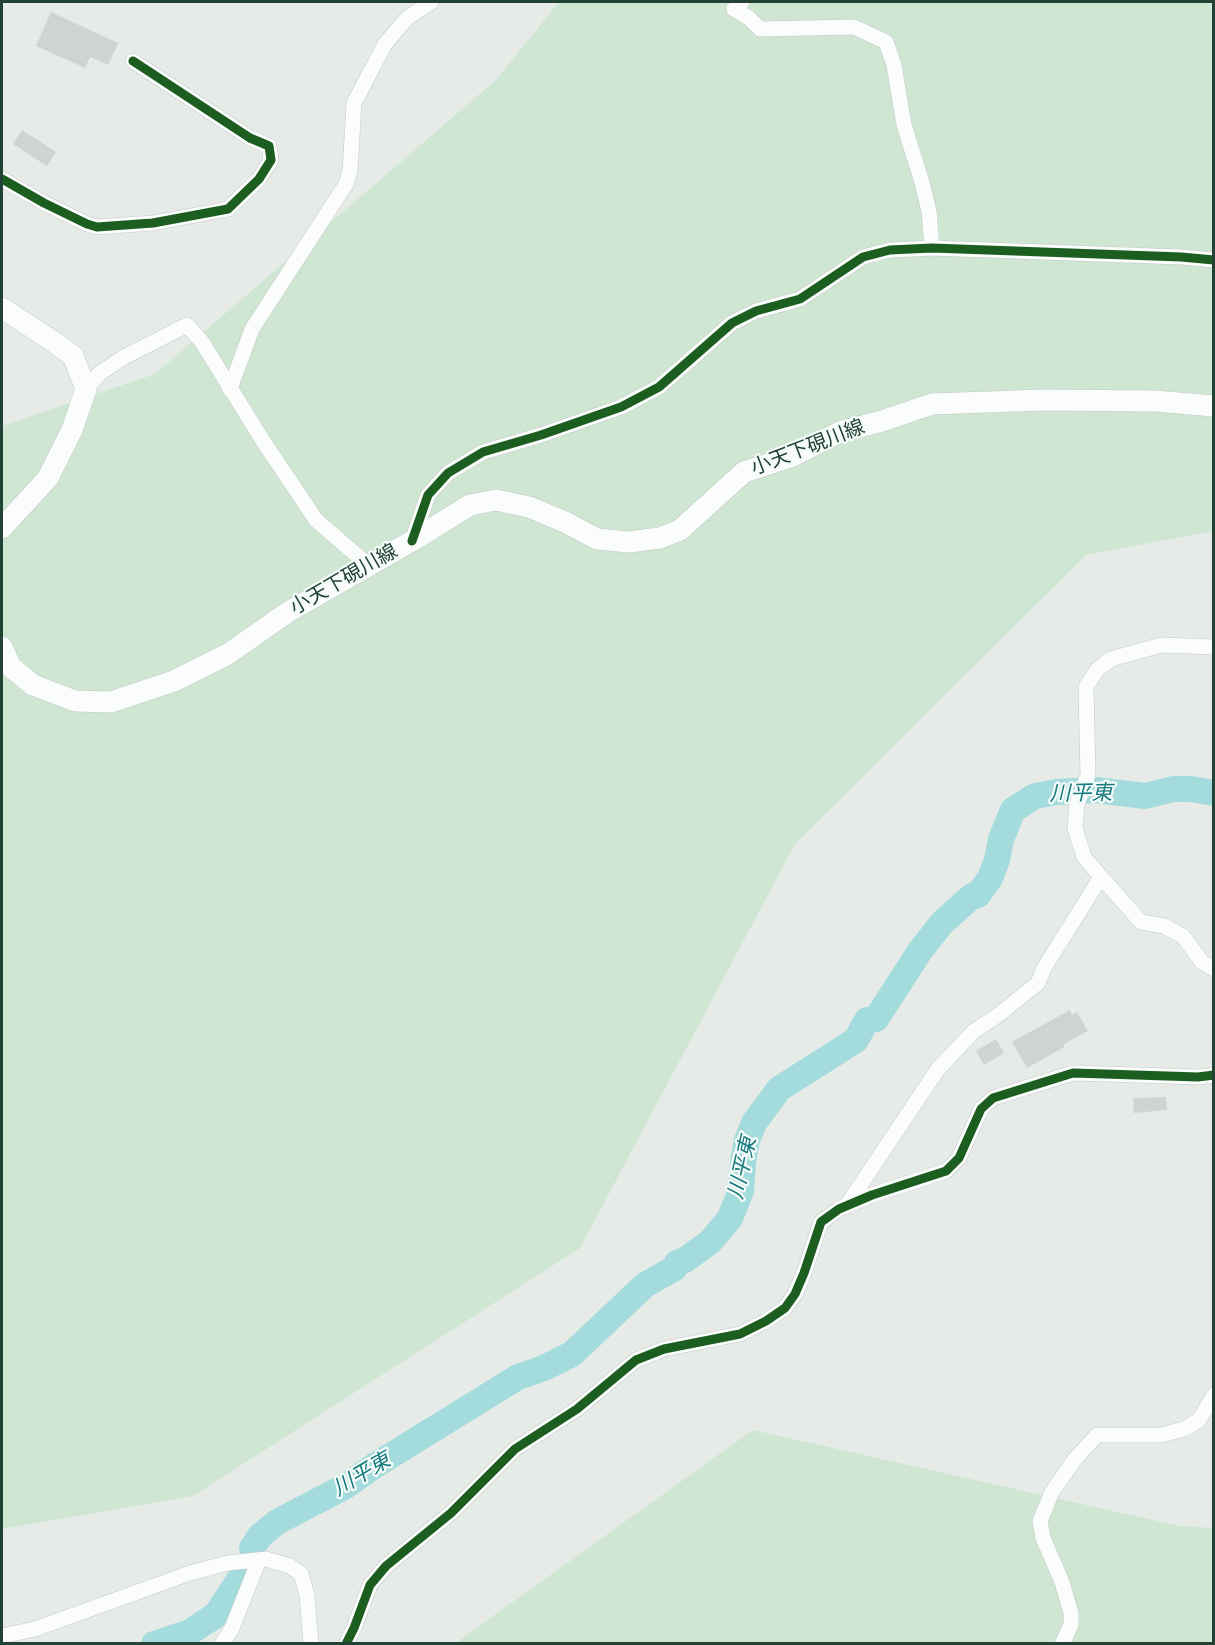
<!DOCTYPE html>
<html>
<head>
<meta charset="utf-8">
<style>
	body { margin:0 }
	#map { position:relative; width:1215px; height:1645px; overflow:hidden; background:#e6ebe8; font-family:"Fira Sans",sans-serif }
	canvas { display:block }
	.frame { position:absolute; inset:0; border:3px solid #214234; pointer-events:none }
</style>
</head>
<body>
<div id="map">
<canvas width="1215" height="1645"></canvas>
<div class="frame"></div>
</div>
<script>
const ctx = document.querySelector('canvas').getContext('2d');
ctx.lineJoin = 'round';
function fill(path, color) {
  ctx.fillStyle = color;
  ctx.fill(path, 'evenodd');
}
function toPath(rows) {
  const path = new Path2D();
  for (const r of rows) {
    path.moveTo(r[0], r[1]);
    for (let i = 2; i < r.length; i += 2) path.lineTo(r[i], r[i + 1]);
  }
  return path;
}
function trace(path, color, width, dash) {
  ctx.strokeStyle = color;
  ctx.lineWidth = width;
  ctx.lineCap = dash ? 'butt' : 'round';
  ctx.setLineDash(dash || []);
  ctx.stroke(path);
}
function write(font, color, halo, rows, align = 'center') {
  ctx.font = font + ' "Fira Sans","Noto Sans JP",sans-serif';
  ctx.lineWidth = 4.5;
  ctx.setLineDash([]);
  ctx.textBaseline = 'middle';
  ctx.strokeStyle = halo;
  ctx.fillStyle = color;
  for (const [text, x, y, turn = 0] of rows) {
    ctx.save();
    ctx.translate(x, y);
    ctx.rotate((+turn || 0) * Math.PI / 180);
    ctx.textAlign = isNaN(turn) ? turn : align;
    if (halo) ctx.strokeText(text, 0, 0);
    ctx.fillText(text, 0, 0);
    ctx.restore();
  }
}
fill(toPath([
	[559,2,1213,2,1213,531,1086,555,795,844,580,1248,193,1496,2,1529,2,426,155,374,496,80],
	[753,1430,1179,1526,1213,1528,1213,1643,454,1644]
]), '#cee6d2');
trace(toPath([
	[252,1548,260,1536,277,1522,346,1486,374,1466,518,1377,544,1368,572,1354,645,1285,675,1268,677,1263,685,1260,710,1242,730,1218,741,1191,743,1162,747,1140,754,1123,779,1089,856,1040,867,1020,876,1019,920,951,942,923,972,896,978,895,990,878,997,860,1001,839,1013,810,1035,796,1057,792,1096,790,1145,796,1173,789,1191,789,1214,793],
	[154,1644,190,1632,216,1615,241,1577,242,1570]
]), '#a4dcdd', 26);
fill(toPath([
	[51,12,118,43,108,65,90,57,85,68,36,46],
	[22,130,56,152,47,166,13,144],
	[1070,1010,1072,1015,1077,1012,1088,1031,1064,1044,1064,1047,1027,1068,1012,1042],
	[996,1039,1004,1053,984,1065,976,1051],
	[1166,1097,1167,1110,1134,1113,1133,1098]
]), '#ced4d1');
const street = toPath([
	[742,2,734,9,749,18,760,29,854,27,886,42,894,65,904,125,921,179,929,211,932,248],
	[2,179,44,203,87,224,97,227,153,223,228,209,259,179,271,160,269,146,250,138,133,61],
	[86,389,100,373,124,357,187,325,202,342,263,441,316,520,367,564,359,570],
	[230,389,252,329,346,184,350,171,354,103,385,44,407,18,431,2],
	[412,541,428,495,448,473,483,452,541,435,621,407,659,387,732,323,756,311,800,299,863,257,890,250,932,248,1181,257,1214,260],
	[1101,877,1141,922,1164,926,1183,936,1202,962,1214,969],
	[847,1205,938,1069,974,1031,997,1016,1038,983,1044,968,1101,877,1084,857,1075,828,1077,804,1088,775,1086,687,1097,670,1111,659,1161,645,1214,647],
	[2,1636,35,1629,190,1573,228,1563,266,1559,290,1566,301,1574,307,1595,311,1644],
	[222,1644,232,1628,259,1560],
	[346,1644,354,1628,370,1585,386,1566,451,1513,515,1449,577,1409,636,1360,664,1349,740,1334,766,1321,785,1308,795,1294,804,1273,821,1222,839,1209,872,1195,946,1171,959,1158,981,1109,993,1098,1073,1073,1198,1077,1214,1075],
	[1062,1644,1071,1625,1071,1613,1062,1582,1043,1538,1040,1521,1052,1492,1075,1459,1097,1435,1161,1435,1184,1429,1199,1420,1214,1395]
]);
const secondary = toPath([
	[2,308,54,342,73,356,86,389,72,430,48,478,2,528],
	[2,647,11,667,33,685,75,701,111,702,174,681,228,654,288,612,412,541,470,505,496,500,529,507,565,522,597,539,629,542,660,538,680,530,744,472,793,456,840,432,882,421,932,404,1043,400,1155,401,1214,406]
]);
trace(street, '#c3c8c5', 16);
trace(secondary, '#c1c9c5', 22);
trace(street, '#fbfcfc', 15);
trace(secondary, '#fbfcfc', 21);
trace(toPath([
	[2,179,44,203,87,224,97,227,153,223,228,209,259,179,271,160,269,146,250,138,133,61],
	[412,541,428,495,448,473,483,452,541,435,621,407,659,387,732,323,756,311,800,299,863,257,890,250,932,248,1181,257,1214,260],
	[346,1644,354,1628,370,1585,386,1566,451,1513,515,1449,577,1409,636,1360,664,1349,740,1334,766,1321,785,1308,795,1294,804,1273,821,1222,839,1209,872,1195,946,1171,959,1158,981,1109,993,1098,1073,1073,1198,1077,1214,1075]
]), '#1b5e20', 9);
write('20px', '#214234', '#f4faf7', [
	["小天下硯川線",808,448,-21],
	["小天下硯川線",344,580,-30]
]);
write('italic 21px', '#157b7e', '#f4faf7', [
	["川平東",1081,794,-1],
	["川平東",743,1168,-77],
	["川平東",362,1475,-31]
]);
</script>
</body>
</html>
